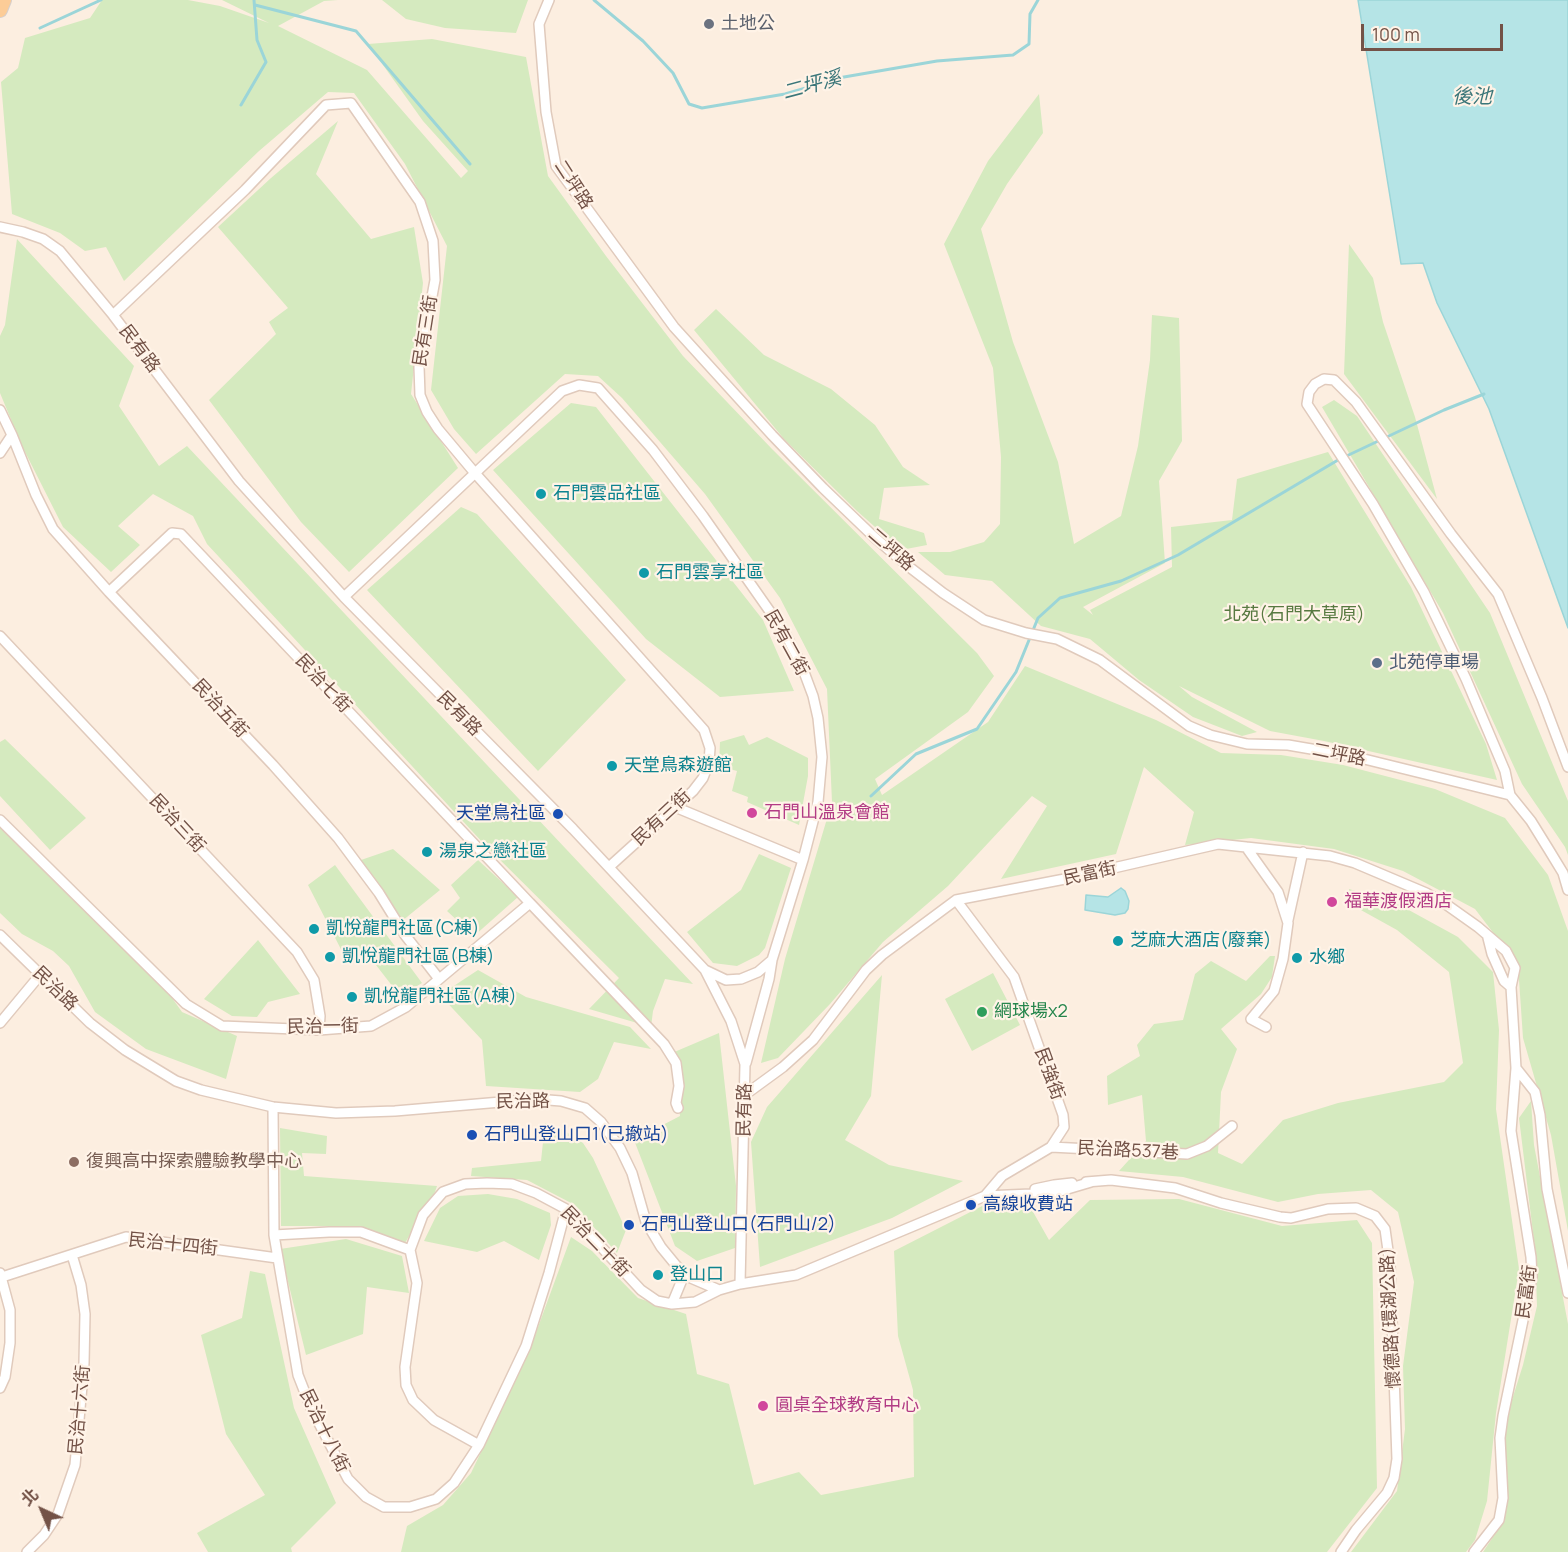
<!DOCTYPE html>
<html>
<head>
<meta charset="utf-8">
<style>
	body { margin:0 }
	#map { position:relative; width:1568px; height:1552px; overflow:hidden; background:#fceee0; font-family:Manrope,"Noto Sans TC",sans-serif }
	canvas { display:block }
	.north { position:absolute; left:12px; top:1480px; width:60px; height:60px; -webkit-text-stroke:4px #fff3e7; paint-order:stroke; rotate:316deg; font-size:16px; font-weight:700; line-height:24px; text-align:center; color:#735247 }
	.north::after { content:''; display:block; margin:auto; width:21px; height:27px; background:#735247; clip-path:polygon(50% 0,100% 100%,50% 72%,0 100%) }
	.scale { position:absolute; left:1361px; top:24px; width:142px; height:27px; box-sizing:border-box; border:3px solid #735247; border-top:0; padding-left:8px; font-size:18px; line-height:21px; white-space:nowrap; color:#735247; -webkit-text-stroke:4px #fff3e7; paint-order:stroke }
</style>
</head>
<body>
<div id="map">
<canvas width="1568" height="1552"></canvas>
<div class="north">北</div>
<div class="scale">100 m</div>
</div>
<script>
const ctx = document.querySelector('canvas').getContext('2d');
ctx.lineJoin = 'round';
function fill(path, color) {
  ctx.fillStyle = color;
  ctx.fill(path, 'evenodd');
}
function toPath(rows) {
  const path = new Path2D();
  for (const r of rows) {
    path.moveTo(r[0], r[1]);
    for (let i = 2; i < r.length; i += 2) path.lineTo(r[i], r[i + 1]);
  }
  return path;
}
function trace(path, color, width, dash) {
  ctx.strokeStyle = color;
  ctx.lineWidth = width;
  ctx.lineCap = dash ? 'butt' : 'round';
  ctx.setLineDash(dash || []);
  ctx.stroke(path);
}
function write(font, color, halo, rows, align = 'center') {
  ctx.font = font + ' Manrope,"Noto Sans TC",sans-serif';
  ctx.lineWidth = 4.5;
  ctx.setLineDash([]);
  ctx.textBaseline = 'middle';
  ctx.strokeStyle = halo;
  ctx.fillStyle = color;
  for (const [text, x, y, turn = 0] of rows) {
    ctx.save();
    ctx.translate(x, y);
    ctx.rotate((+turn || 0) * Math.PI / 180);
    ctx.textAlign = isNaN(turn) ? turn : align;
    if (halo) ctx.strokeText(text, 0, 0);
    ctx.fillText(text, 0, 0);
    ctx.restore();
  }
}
fill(toPath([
	[102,0,188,0,220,6,269,23,222,0,338,0,324,1,278,26,367,70,461,178,468,171,423,121,368,44,432,39,526,57,548,176,606,256,683,356,772,449,977,653,994,676,968,712,875,779,882,795,988,722,1025,666,1156,720,1221,753,1281,755,1343,765,1435,789,1505,818,1548,875,1568,931,1568,1231,1551,1135,1523,1038,1518,965,1475,909,1403,871,1334,849,1251,838,1185,845,1194,812,1144,767,1116,854,1001,879,1047,806,1032,796,948,886,883,942,830,1004,778,1058,761,1063,785,959,832,802,827,689,780,598,705,494,622,398,598,376,565,374,476,454,454,429,431,390,447,246,405,164,354,93,328,92,259,151,124,281,106,247,85,251,60,233,12,214,1,82,18,68,25,38,90,18],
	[382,0,528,0,516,33,445,28,406,19],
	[1039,94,1043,133,1007,184,981,229,1013,342,1058,462,1074,544,1121,516,1138,446,1150,360,1152,315,1179,318,1182,441,1159,481,1165,563,1083,607,1093,615,1090,610,1172,567,1171,527,1232,520,1237,479,1328,452,1411,587,1486,744,1497,780,1324,741,1270,731,1179,686,1192,697,1257,732,1242,736,1193,717,1139,680,1090,639,1041,626,992,581,945,575,918,552,950,552,984,542,1000,524,1001,457,993,368,944,244,988,161],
	[338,121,316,174,371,239,414,227,423,283,411,394,458,468,349,572,301,522,209,400,276,334,269,322,288,308,218,227,271,178],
	[17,239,134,366,119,406,159,466,187,446,693,984,665,979,653,1011,651,1027,589,1009,619,978,484,844,207,544,193,516,153,494,118,526,140,545,111,572,63,527,22,446,0,393,0,336,5,325],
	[1349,244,1373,278,1383,322,1415,417,1437,499,1344,374],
	[716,309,764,355,831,389,875,425,903,467,930,485,884,488,879,519,924,533,927,545,901,550,857,511,784,439,694,330],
	[1334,400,1357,416,1490,613,1568,801,1568,855,1565,847,1522,784,1443,613,1322,407],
	[571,403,596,407,763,620,794,691,720,697,646,639,493,470],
	[461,507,477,514,626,680,538,771,367,590],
	[744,735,749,745,767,737,808,758,808,776,799,825,747,802,748,797,732,791,737,771,719,766,720,742],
	[5,739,86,818,50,850,0,796,0,742],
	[0,823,92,918,165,988,182,1012,237,1036,226,1079,146,1049,95,1012,69,966,53,951,22,934,0,913],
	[393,849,440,890,402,921,361,860],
	[759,854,791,868,765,948,759,955,737,966,713,963,687,932,741,890],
	[478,860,518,897,474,936,447,911,460,898,451,885],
	[335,865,422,983,400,996,369,956,348,963,308,885],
	[1349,889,1396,903,1458,937,1493,972,1499,1030,1496,1109,1519,1269,1496,1413,1487,1501,1475,1540,1466,1552,1351,1552,1397,1491,1405,1429,1403,1366,1414,1282,1398,1212,1371,1190,1318,1194,1278,1202,1183,1177,1119,1171,1146,1141,1142,1095,1108,1105,1107,1076,1140,1056,1137,1045,1154,1024,1183,1020,1195,974,1211,961,1246,981,1270,956,1275,956,1272,977,1261,994,1221,1029,1237,1049,1221,1092,1218,1153,1242,1164,1283,1120,1338,1103,1444,1082,1463,1063,1449,972,1397,930,1350,904],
	[258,940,300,994,268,1002,257,1017,232,1016,204,999],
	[478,970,526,997,630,1027,651,1049,614,1042,598,1079,580,1092,486,1086,482,1040,440,995],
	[993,973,1020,1025,972,1051,945,999],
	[882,975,871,1096,845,1140,889,1165,963,1181,892,1218,760,1267,751,1142,767,1107],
	[719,1033,736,1186,735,1248,697,1261,675,1246,634,1140,680,1116,672,1053],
	[1531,1101,1534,1145,1568,1324,1568,1552,1483,1552,1503,1522,1504,1425,1523,1365,1537,1306,1535,1249,1519,1118],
	[545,1123,562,1129,583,1143,593,1158,626,1230,617,1253,573,1204,527,1180,471,1176,472,1168,541,1161],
	[280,1128,327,1136,326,1154,302,1153,304,1176,437,1186,435,1192,405,1243,354,1226,281,1226],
	[488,1194,517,1199,550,1213,551,1225,539,1260,504,1241,477,1252,424,1241,440,1208,458,1196],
	[1179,1199,1282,1226,1357,1220,1372,1243,1377,1488,1327,1552,401,1552,407,1526,443,1505,471,1473,530,1349,571,1237,592,1251,638,1298,686,1314,697,1374,729,1384,754,1485,799,1472,821,1495,914,1477,913,1390,898,1336,894,1251,988,1203,1028,1203,1049,1240,1090,1200],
	[346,1239,402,1256,409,1293,367,1287,363,1334,306,1355,280,1249],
	[250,1271,265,1274,294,1408,336,1503,291,1548,292,1552,208,1552,197,1533,265,1495,226,1434,201,1335,242,1318]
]), '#d5eabf');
const water = toPath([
	[1358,0,1568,0,1568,628,1489,409,1437,303,1423,263,1401,264,1358,0],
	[1121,888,1125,891,1129,901,1128,909,1125,913,1115,915,1085,910,1086,895,1108,897,1121,888]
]);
fill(water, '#b5e4e6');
trace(water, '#9bd5d8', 1.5);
trace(toPath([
	[594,0,643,41,673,73,689,104,702,108,785,94,844,77,937,61,1013,55,1029,44,1030,14,1038,0],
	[255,5,356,31,470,164],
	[40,28,101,0],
	[241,105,266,62,257,40,254,0],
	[871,796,916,754,977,729,1016,672,1038,618,1060,598,1121,581,1178,555,1338,460,1444,410,1484,394]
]), '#9bd5d8', 3);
const street = toPath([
	[549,0,539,24,546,112,556,166,674,327,772,435,823,488,874,537,908,566,943,593,984,620,1026,633,1057,639,1100,660,1189,726,1210,735,1247,744,1288,745,1352,756,1510,795],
	[0,227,23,232,43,239,60,251,113,315,239,481,344,597,573,829,705,970,731,1021,745,1064,740,1284],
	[113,315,245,190,326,105,351,103,420,202,433,241,435,280,419,367,420,395,427,412,438,429,474,472,704,730,710,748,709,762,703,778,693,791,609,867],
	[0,410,12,435,0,453],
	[12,435,36,495,53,529,109,592,273,765,338,838,379,893,405,935,439,979],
	[109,592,172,533,181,534,530,903],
	[344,597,562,391,579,385,598,388,653,450,703,516,785,633,801,664,813,696,818,718,822,757,818,802,803,860,772,960,769,979,746,1063],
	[0,636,297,952,314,980,320,1016,319,1030],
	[1568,767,1542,698,1498,594,1451,534,1356,402,1334,380,1324,379,1315,384,1309,392,1307,404,1373,504,1424,592,1466,679,1505,771,1510,795,1531,821,1549,850,1563,873,1568,890],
	[675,807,803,860],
	[0,820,186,1004,222,1026,319,1030,371,1026,406,1007,530,903,664,1044,676,1063,679,1086,676,1103,678,1108],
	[1246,847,1278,892,1288,923,1283,959,1274,991,1251,1019,1266,1027],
	[956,900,1014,977,1063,1115,1064,1127,1051,1147,1002,1176,985,1196],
	[1288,920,1303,852],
	[0,935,90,1023,125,1050,176,1081,201,1090,273,1107,336,1113,395,1111,536,1099,561,1101,585,1108,601,1122,620,1148,632,1173,646,1222,661,1247,684,1275,719,1290,740,1284,796,1275,985,1196,1054,1193,1091,1182],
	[1488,938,1492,954,1504,981,1511,987],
	[705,970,726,980,741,979,758,972,772,960],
	[0,1023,40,975],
	[1516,1068,1535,1092,1540,1115,1547,1189,1568,1293],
	[746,1094,783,1067,813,1040,866,970,882,955,956,900,1070,878,1218,844,1330,856,1355,863,1426,893,1447,905,1478,927,1506,951,1515,968,1511,987,1516,1068,1511,1131,1531,1257,1532,1277,1503,1416,1500,1438,1503,1498,1499,1520,1474,1552],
	[273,1107,274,1235,298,1375,311,1408,348,1479,366,1497,384,1507,410,1507,436,1499,454,1483,479,1445,526,1346,549,1273,566,1209],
	[1051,1147,1187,1154,1207,1146,1232,1126],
	[1086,1182,1111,1180,1175,1188,1221,1203,1280,1217,1291,1218,1328,1209,1356,1208,1375,1216,1385,1229,1390,1265,1397,1459,1394,1478,1387,1493,1356,1530,1341,1552],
	[1035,1189,1054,1185,1072,1183],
	[274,1235,329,1232,361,1232,410,1250],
	[0,1273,10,1310,10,1343,5,1377,0,1388],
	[2,1277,126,1237,277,1258],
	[672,1304,684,1275],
	[479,1445,434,1420,413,1400,406,1385,405,1367,417,1283,410,1250,423,1215,443,1192,465,1184,487,1183,512,1184,536,1193,566,1209,641,1290,657,1301,672,1304,695,1302,719,1290],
	[27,1552,44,1535,58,1514,75,1465,84,1363,85,1314,81,1285,72,1255]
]);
const primary = toPath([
	[0,10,4,0]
]);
trace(street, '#e0cabc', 12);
trace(primary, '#d8cfcb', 16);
trace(street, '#fff', 9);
trace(primary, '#fccc97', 14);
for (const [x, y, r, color] of [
	[709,24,6,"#6b7280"],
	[541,494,6,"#0f9aa8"],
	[644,573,6,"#0f9aa8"],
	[1377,663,6,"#5c6f8a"],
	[612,766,6,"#0f9aa8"],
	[752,813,6,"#d1479c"],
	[558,814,6,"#1a4fb4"],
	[427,852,6,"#0f9aa8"],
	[1332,902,6,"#d1479c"],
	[314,929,6,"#0f9aa8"],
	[1118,941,6,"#0f9aa8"],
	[330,957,6,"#0f9aa8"],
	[1297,958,6,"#0f9aa8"],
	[352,997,6,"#0f9aa8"],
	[982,1012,6,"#2e9e5b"],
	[472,1135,6,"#1a4fb4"],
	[74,1162,6,"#8d6e63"],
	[971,1205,6,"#1a4fb4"],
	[629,1225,6,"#1a4fb4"],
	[658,1275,6,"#0f9aa8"],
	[763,1406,6,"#d1479c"]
]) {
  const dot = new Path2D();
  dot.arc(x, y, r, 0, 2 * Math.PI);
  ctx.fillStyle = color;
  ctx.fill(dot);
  trace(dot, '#fff3e7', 2);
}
write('18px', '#5b616d', '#fff3e7', [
	["土地公",721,24]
], 'left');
write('18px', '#735247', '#fff3e7', [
	["二坪路",573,185,57],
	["民有三街",426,331,-81],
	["民有路",139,349,53],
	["二坪路",891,550,41],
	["民有二街",786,643,61],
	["民治七街",323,684,47],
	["民治五街",220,709,47],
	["民有路",459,714,45],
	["二坪路",1339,755,11],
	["民有三街",662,818,-43],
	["民治三街",177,824,47],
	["民富街",1090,874,-12],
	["民治路",55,989,44],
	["民治一街",323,1027,-1],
	["民強街",1049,1074,70],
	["民治路",523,1102,-1],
	["民有路",745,1110,-89],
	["民治路537巷",1128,1151,3],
	["民治二十街",595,1242,46],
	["民治十四街",173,1245,6],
	["民富街",1527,1292,-82],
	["懷德路(環湖公路)",1391,1318,-93],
	["民治十六街",80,1410,-85],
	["民治十八街",324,1431,64]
]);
write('18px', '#0d838f', '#fff3e7', [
	["石門雲品社區",553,494],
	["石門雲享社區",656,573],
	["天堂鳥森遊館",624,766],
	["湯泉之戀社區",439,852],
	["凱悅龍門社區(C棟)",326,929],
	["芝麻大酒店(廢棄)",1130,941],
	["凱悅龍門社區(B棟)",342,957],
	["水鄉",1309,958],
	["凱悅龍門社區(A棟)",364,997],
	["登山口",670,1275]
], 'left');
write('18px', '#577940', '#fff3e7', [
	["北苑(石門大草原)",1294,615]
]);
write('18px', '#4e5e75', '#fff3e7', [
	["北苑停車場",1389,663]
], 'left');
write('18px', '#b23c85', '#fff3e7', [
	["石門山溫泉會館",764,813],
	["福華渡假酒店",1344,902],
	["圓桌全球教育中心",775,1406]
], 'left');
write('18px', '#164399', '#fff3e7', [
	["天堂鳥社區",546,814,"right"],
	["石門山登山口1(已撤站)",484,1135],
	["高線收費站",983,1205],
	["石門山登山口(石門山/2)",641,1225]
], 'left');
write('18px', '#27864d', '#fff3e7', [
	["網球場x2",994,1012]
], 'left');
write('18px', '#785e54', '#fff3e7', [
	["復興高中探索體驗教學中心",86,1162]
], 'left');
write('italic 20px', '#3b7679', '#fff3e7', [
	["二坪溪",812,86,-15],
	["後池",1472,97]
]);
</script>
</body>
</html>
